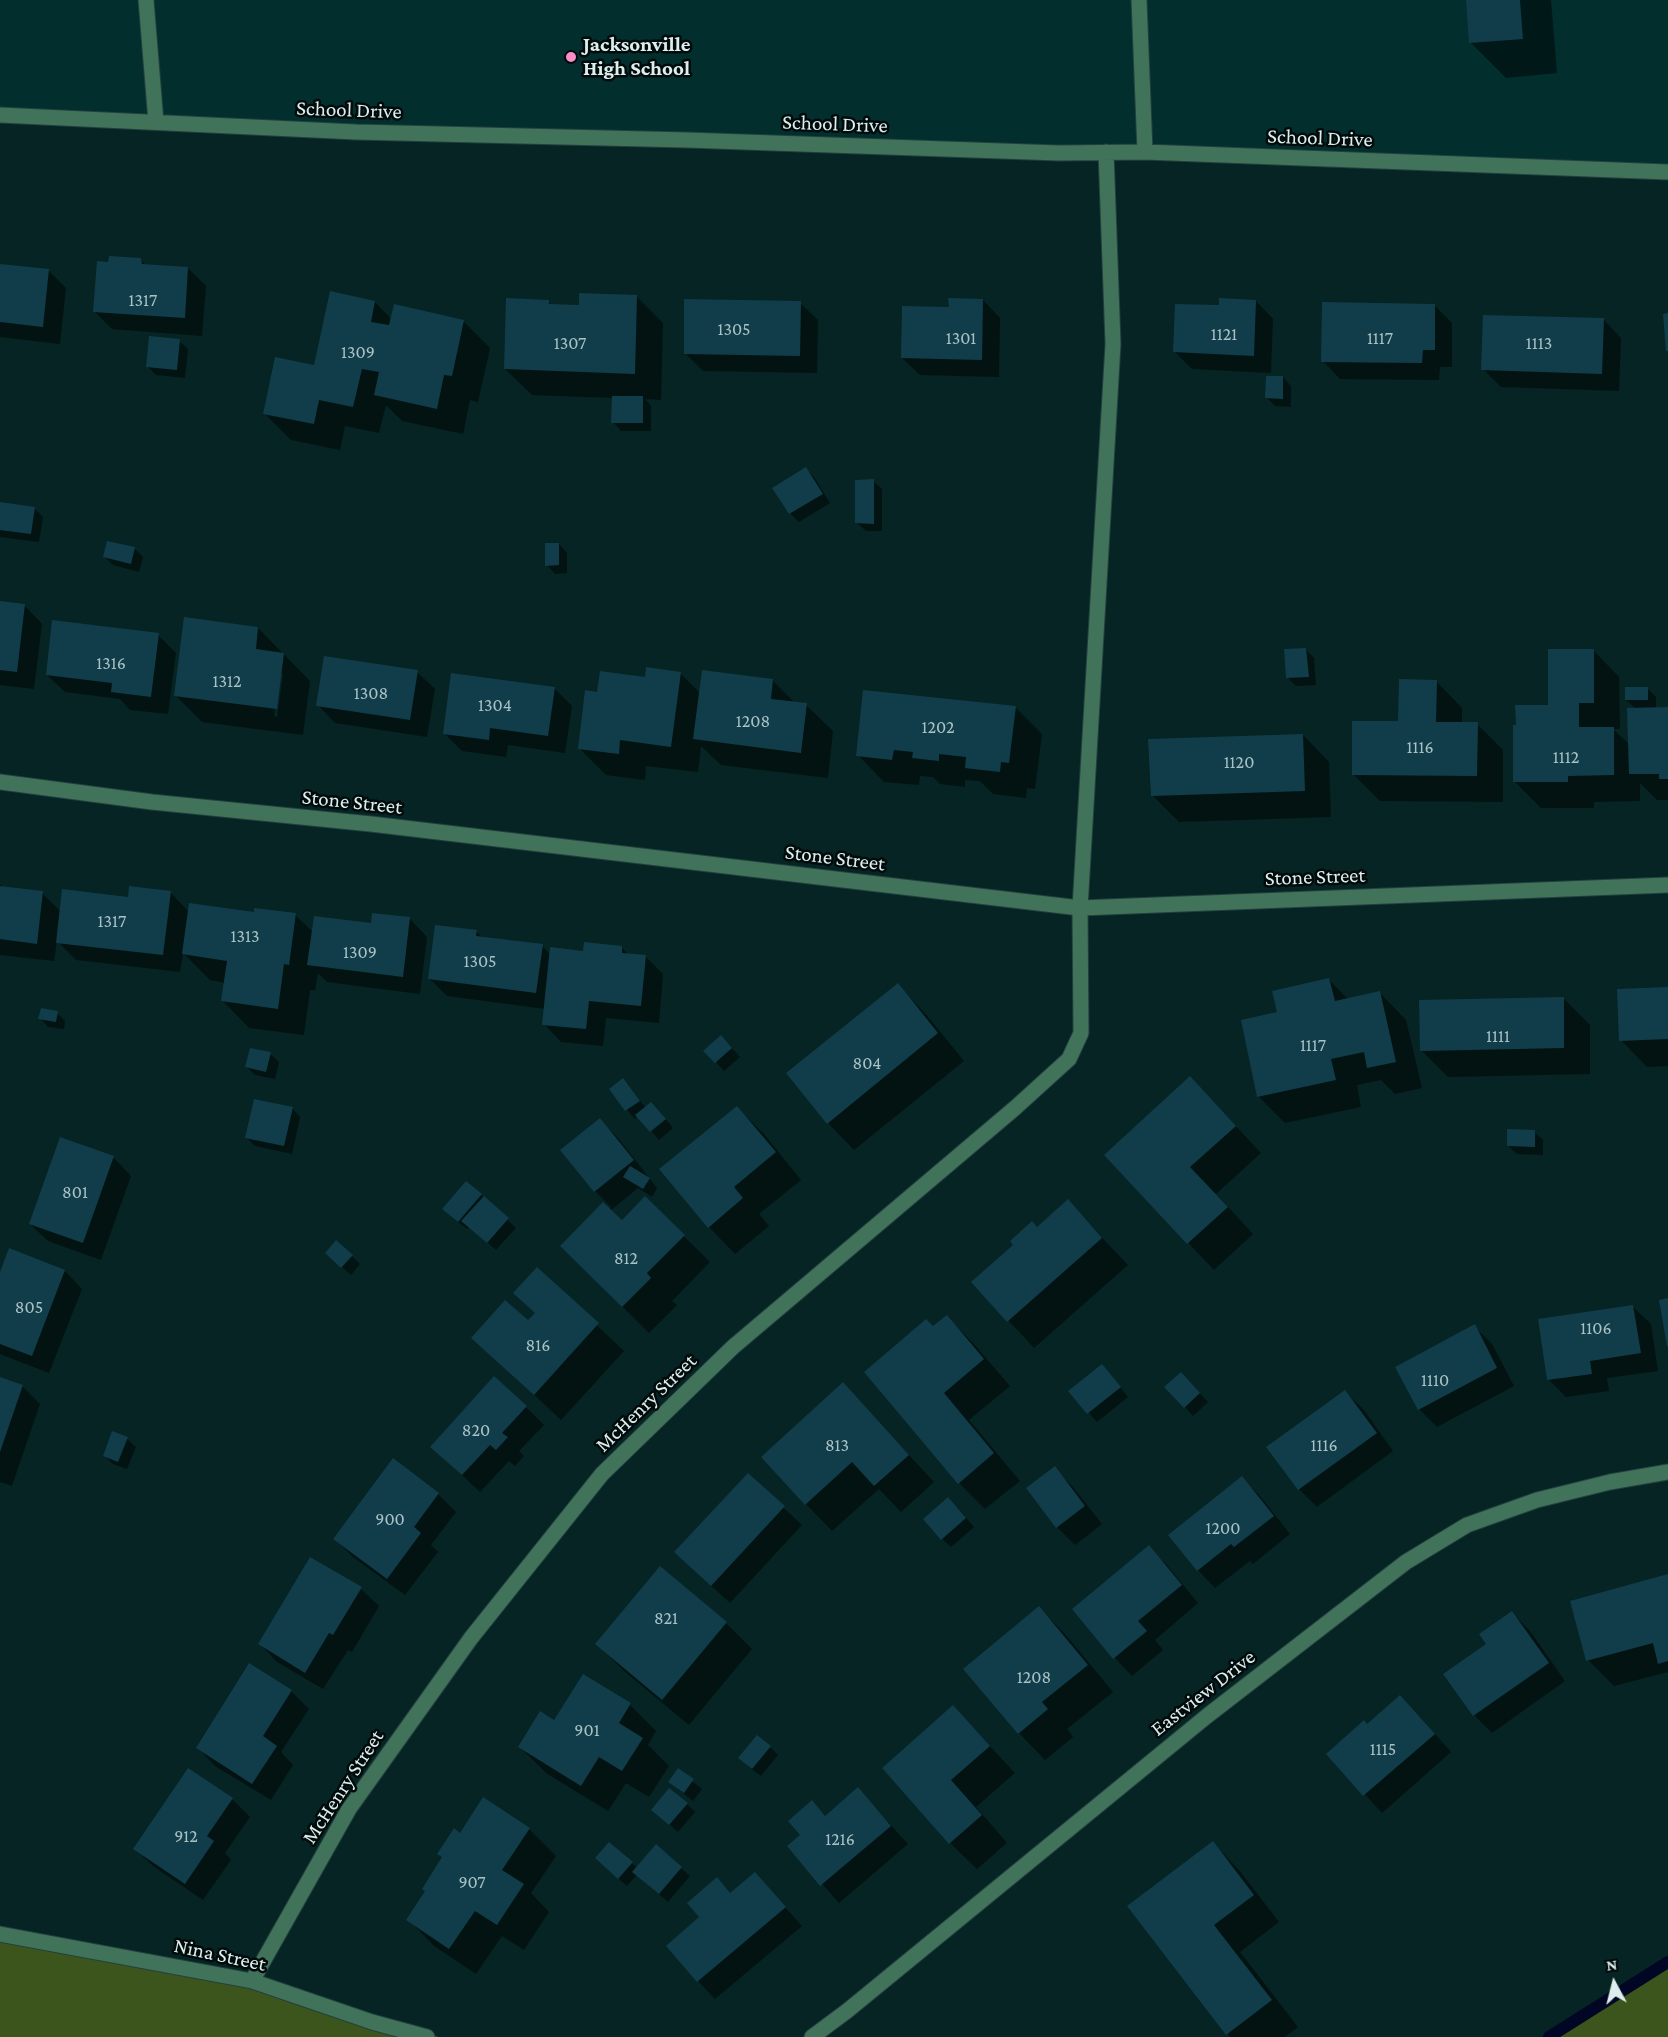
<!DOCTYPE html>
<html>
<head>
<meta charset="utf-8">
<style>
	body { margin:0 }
	#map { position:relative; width:1668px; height:2037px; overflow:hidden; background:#052423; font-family:"Crimson Pro",serif }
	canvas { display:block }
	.north { position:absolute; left:1584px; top:1953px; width:60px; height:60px; -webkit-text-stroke:4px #020b0b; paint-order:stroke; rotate:353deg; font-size:16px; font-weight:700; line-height:24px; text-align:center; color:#ddeeed }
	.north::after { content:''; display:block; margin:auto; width:21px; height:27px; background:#ddeeed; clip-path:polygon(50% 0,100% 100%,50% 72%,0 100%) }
</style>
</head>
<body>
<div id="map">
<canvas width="1668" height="2037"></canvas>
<div class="north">N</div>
</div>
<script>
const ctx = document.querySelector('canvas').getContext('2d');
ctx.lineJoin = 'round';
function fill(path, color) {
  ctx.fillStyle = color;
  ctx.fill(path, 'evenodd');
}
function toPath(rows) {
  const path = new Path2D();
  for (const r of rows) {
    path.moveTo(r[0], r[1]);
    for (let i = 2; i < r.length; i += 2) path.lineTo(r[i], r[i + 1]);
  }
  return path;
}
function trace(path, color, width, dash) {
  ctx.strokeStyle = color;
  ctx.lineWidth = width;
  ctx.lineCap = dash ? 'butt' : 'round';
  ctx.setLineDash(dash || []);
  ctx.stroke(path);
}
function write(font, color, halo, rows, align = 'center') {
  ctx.font = font + ' "Crimson Pro",serif';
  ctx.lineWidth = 5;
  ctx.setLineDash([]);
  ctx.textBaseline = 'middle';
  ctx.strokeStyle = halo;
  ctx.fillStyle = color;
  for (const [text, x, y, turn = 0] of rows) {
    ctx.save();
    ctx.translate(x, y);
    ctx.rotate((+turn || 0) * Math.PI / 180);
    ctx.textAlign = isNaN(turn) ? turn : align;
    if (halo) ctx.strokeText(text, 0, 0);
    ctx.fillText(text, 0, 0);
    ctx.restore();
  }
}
fill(toPath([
	[0,0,1668,0,1668,172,0,115]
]), '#022e2d');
fill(toPath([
	[0,1934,252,1981,439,2037,0,2037],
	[1668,1962,1668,2037,1549,2037]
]), '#3b551c');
fill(toPath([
	[1467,0,1551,0,1557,73,1506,78,1471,43],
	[141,260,146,265,188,268,206,286,202,336,112,329,95,312,110,263],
	[0,265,48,270,66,288,60,344,0,337],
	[637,297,663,323,661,400,645,399,651,406,651,431,621,431,613,422,613,398,532,395,505,369,548,301,553,306,580,307],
	[983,300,1000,318,999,377,920,375,902,358],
	[1256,301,1273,319,1271,373,1192,369,1174,351,1220,306],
	[375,302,392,320,463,321,490,348,478,402,470,400,463,434,402,421,386,405,379,433,345,426,340,450,291,440,264,413,315,367],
	[800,303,818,320,817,373,703,371,685,353],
	[1434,305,1452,323,1452,367,1440,367,1439,380,1340,379,1323,361],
	[1604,320,1621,338,1619,391,1501,387,1483,369],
	[179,341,188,349,185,378,156,375,147,366],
	[1283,377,1291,386,1291,407,1275,406,1267,398],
	[806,469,814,477,830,503,799,522,790,513,774,488],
	[873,481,882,489,882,531,866,531,857,523],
	[0,504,34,508,43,517,39,542,0,537],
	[559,544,567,553,567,573,555,574,547,565],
	[135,549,143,557,139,572,113,565,104,556],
	[0,603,25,606,42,624,34,689,0,685],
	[258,628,310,681,303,735,202,722,175,695],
	[280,672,283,674,277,717,274,716],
	[158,635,176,653,168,714,130,710,120,699,65,692,47,675],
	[1305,649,1314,658,1316,685,1296,686,1288,678],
	[1593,650,1619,677,1620,729,1613,729,1630,745,1636,709,1626,700,1647,688,1656,697,1656,709,1668,708,1668,800,1657,800,1640,783,1640,801,1594,802,1594,808,1541,808,1514,781,1550,707],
	[417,672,435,689,427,737,335,723,318,705],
	[681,674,700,693,772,680,795,703,806,705,833,731,828,778,721,765,701,746,698,772,646,766,645,780,606,775,579,748,599,693,646,678],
	[1436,681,1462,708,1462,724,1477,724,1503,750,1503,802,1380,801,1354,775],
	[554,688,572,706,565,753,508,745,506,757,462,751,444,733],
	[1015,707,1042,734,1035,789,1027,788,1026,798,993,794,980,781,965,780,965,787,940,784,933,777,920,776,919,785,884,782,858,755],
	[1303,735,1329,762,1331,817,1179,822,1152,795],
	[0,884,4,888,42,893,61,912,170,892,189,912,295,915,313,932,410,919,427,937,420,994,327,982,318,973,315,990,310,990,304,1035,249,1028,223,1001,225,983,210,980,183,953,180,972,76,960,57,941,54,961,0,955],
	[476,931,483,938,542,946,551,955,621,947,629,955,646,957,663,974,659,1023,606,1018,603,1046,561,1042,544,1024,545,1009,447,996,429,978],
	[1329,980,1349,1000,1380,993,1406,1020,1422,1088,1395,1094,1381,1080,1357,1085,1361,1107,1285,1123,1258,1096,1278,1014],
	[897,985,924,1012,964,1061,854,1150,828,1123],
	[1668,988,1668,1066,1647,1067,1621,1040],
	[1563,998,1590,1025,1590,1074,1448,1077,1422,1051],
	[57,1013,65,1021,64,1029,48,1027,40,1018],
	[729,1045,740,1057,724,1071,716,1062],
	[270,1054,279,1062,275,1079,255,1075,247,1067],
	[623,1080,646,1108,660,1112,673,1128,659,1140,638,1116,635,1119,627,1110,611,1089],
	[1216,1105,1261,1153,1216,1194,1253,1234,1214,1270,1106,1156],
	[292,1108,300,1117,292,1154,255,1146,246,1137],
	[737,1108,764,1134,801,1180,759,1214,769,1226,735,1254,709,1227],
	[600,1120,618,1138,657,1188,652,1197,638,1188,610,1211,622,1222,645,1198,710,1262,672,1301,677,1305,649,1333,562,1246,611,1207,595,1191],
	[1534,1132,1543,1140,1543,1155,1517,1154,1508,1146],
	[61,1139,114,1158,131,1176,101,1260,48,1241,30,1224],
	[481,1195,516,1228,496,1250,469,1227,467,1229,453,1218],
	[1068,1202,1128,1265,1034,1348,973,1282],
	[10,1250,65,1271,82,1289,49,1373,0,1354,0,1276],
	[352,1256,360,1264,351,1275,335,1261],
	[537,1269,624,1351,561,1420,473,1337,528,1322,536,1314],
	[1633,1307,1651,1324,1658,1371,1607,1378,1609,1391,1566,1397,1549,1380],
	[947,1317,973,1343,1010,1386,969,1420,1020,1481,985,1509,959,1483,933,1328],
	[1474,1326,1492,1344,1514,1386,1437,1427,1419,1409],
	[1110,1374,1128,1397,1097,1422,1070,1391],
	[0,1379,22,1386,40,1404,12,1486,0,1482],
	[1189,1382,1208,1402,1193,1416,1185,1407],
	[843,1384,934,1482,901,1512,879,1489,832,1531,806,1504],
	[1345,1392,1363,1409,1393,1451,1317,1507,1299,1489],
	[526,1407,544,1425,519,1451,524,1456,515,1466,509,1461,480,1492,432,1447],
	[127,1439,136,1447,127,1469,113,1464,105,1456],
	[394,1461,438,1494,456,1512,431,1545,438,1552,405,1595,353,1557,335,1539],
	[1054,1468,1072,1486,1102,1524,1075,1545,1057,1527,1028,1489],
	[748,1475,802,1525,730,1603,694,1570],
	[1241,1478,1259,1495,1290,1534,1253,1564,1250,1561,1215,1588,1198,1570],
	[957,1507,974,1527,951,1547,942,1539],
	[1148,1547,1166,1564,1198,1603,1155,1640,1163,1650,1132,1676,1115,1658,1074,1609],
	[1668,1576,1668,1672,1614,1686,1588,1660],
	[361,1589,379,1606,352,1652,348,1650,323,1689,277,1662,260,1644],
	[1039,1608,1065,1634,1113,1692,1067,1729,1073,1737,1045,1760,1019,1733],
	[1512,1613,1530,1631,1565,1681,1492,1733,1474,1715,1488,1645],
	[726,1623,752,1649,689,1725,624,1671,597,1644],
	[291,1691,309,1709,281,1752,293,1765,271,1800,215,1766,198,1748],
	[630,1705,656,1731,648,1745,669,1766,649,1797,626,1783,608,1811,546,1773,519,1746,555,1722],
	[953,1707,1015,1773,976,1807,1007,1843,977,1869,950,1843,884,1768],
	[1418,1715,1451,1752,1382,1813,1328,1754,1367,1726],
	[770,1747,778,1755,761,1776,748,1766],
	[678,1770,702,1789,693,1801,670,1782],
	[858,1789,908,1844,839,1903,789,1846,802,1835,812,1802,826,1817],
	[232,1799,250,1817,225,1853,231,1860,203,1900,153,1866,135,1849],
	[687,1804,695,1812,678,1832,653,1810],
	[529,1829,556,1856,531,1893,549,1912,524,1950,502,1936,476,1974,434,1946,408,1919,426,1892,444,1858,460,1835],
	[1213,1843,1239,1870,1279,1922,1240,1952,1298,2027,1285,2037,1230,2037,1129,1906],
	[656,1846,690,1876,668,1902,637,1875,627,1886,605,1867,632,1863,637,1868],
	[755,1874,802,1926,715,1999,698,1981,701,1917,717,1880,731,1894]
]), '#0007');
trace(toPath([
	[1549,2037,1668,1962]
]), '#000624', 12);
fill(toPath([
	[1466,0,1520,0,1523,39,1469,43],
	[109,256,141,258,142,264,188,267,185,318,93,312,97,261,108,262],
	[0,264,49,269,43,327,0,322],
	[330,291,375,301,371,322,389,325,394,304,464,320,452,376,444,375,437,409,374,395,379,372,362,369,353,407,319,400,314,424,263,414,275,357,314,365],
	[579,293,637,295,635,374,504,369,506,298,549,300,549,304,579,305],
	[948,298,983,299,982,360,901,358,902,306,949,307],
	[1219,298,1256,300,1254,356,1173,352,1175,304,1219,305],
	[684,299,801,301,800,356,684,354],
	[1322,302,1435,304,1435,350,1423,350,1422,363,1321,362],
	[1668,313,1668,351,1666,351,1663,314],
	[1483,315,1604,318,1602,374,1481,370],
	[149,336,180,339,177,370,146,367],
	[1266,376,1283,376,1283,399,1265,398],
	[612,396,643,396,643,423,611,423],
	[806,467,823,494,789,514,772,488],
	[874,479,874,524,855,523,855,480],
	[0,502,35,507,31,534,0,530],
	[107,541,135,547,131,564,103,557],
	[545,543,559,543,559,565,545,566],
	[0,601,25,604,17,672,0,670],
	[184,617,258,627,256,649,284,653,277,709,174,696],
	[52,620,159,633,151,697,111,692,112,683,46,675],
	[1306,648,1309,677,1286,678,1284,649],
	[1548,649,1594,649,1594,703,1579,703,1579,727,1614,727,1614,775,1568,776,1568,782,1513,782,1513,725,1516,725,1515,705,1548,705],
	[324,656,418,670,410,720,316,706],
	[646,667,681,672,671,747,620,740,619,754,578,749,585,690,597,692,600,671,645,677],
	[702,670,773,679,771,699,807,703,801,753,693,739],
	[451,673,555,687,548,736,490,728,489,740,443,734],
	[1399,679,1437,680,1436,722,1478,722,1477,776,1352,775,1352,721,1398,721],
	[1625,687,1648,687,1648,700,1625,700],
	[863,690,1016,706,1009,763,1001,762,1000,772,965,768,966,757,939,754,939,761,912,758,913,752,894,750,892,760,856,756],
	[1668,707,1668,779,1659,779,1659,774,1629,774,1627,708],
	[1303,734,1305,791,1151,796,1148,739],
	[0,886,43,891,37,944,0,939],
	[129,886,171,891,163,955,56,943,62,889,128,897],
	[189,903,254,912,254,908,296,913,289,965,284,964,278,1009,221,1001,227,961,182,954],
	[372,913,410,917,403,977,307,965,314,916,371,923],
	[435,925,477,930,476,936,543,944,536,993,428,979],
	[584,942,622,946,622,953,646,955,641,1006,589,1001,586,1029,542,1025,550,947,583,951],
	[1329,978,1335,1001,1380,991,1396,1062,1367,1068,1364,1052,1331,1059,1336,1080,1257,1097,1241,1020,1277,1012,1272,991],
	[898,983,938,1033,827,1124,786,1073],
	[1668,987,1668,1039,1619,1041,1617,989],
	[1564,997,1564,1048,1420,1051,1419,1000],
	[41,1008,58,1011,56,1022,38,1019],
	[721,1035,732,1048,715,1063,703,1051],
	[250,1048,271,1052,266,1072,245,1067],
	[1190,1076,1236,1126,1190,1167,1228,1207,1187,1244,1104,1155],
	[623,1078,640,1101,625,1111,609,1089],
	[254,1099,293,1107,284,1146,245,1138],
	[651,1102,666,1119,650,1132,635,1115],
	[737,1106,776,1152,734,1187,743,1198,708,1228,659,1169],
	[600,1118,634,1160,594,1192,560,1150],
	[1507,1129,1535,1130,1535,1147,1507,1146],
	[60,1137,114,1156,83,1243,29,1224],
	[630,1166,650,1178,643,1189,623,1177],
	[466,1181,482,1194,458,1222,442,1209],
	[484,1196,509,1218,487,1243,461,1221],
	[645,1196,685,1235,647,1273,651,1278,622,1307,560,1246,603,1202,622,1220],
	[1068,1199,1102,1238,1007,1322,971,1282,1013,1245,1010,1241,1032,1221,1037,1227],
	[336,1240,353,1255,341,1268,325,1253],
	[9,1248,65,1270,32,1356,0,1344,0,1272],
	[537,1267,599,1323,534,1395,471,1338,505,1300,528,1320,535,1313,513,1293],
	[1668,1298,1668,1346,1667,1346,1659,1300],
	[1633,1305,1641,1353,1590,1361,1592,1374,1547,1380,1538,1319],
	[947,1315,984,1359,944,1393,994,1453,958,1484,864,1372,926,1319,933,1326],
	[1475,1324,1497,1368,1418,1410,1395,1367],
	[1102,1364,1121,1387,1087,1414,1068,1391],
	[1181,1372,1200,1393,1184,1408,1164,1387],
	[494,1376,527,1406,502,1433,508,1437,496,1450,490,1445,462,1475,430,1447],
	[0,1377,23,1385,0,1452],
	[843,1382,909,1455,874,1486,852,1462,805,1505,761,1457],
	[1345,1390,1377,1433,1298,1490,1266,1447],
	[112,1431,128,1437,118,1462,103,1456],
	[393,1458,439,1493,414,1527,421,1533,387,1579,333,1539],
	[1055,1466,1085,1506,1056,1528,1026,1488],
	[748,1473,785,1506,711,1586,674,1552],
	[1242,1476,1274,1516,1234,1547,1231,1544,1197,1571,1168,1535],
	[948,1497,966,1518,941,1540,923,1519],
	[1149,1545,1182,1585,1138,1621,1147,1631,1113,1659,1072,1609],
	[310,1557,362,1587,333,1635,329,1633,305,1673,258,1644],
	[660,1566,727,1622,662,1700,595,1644],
	[1668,1574,1668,1661,1658,1664,1653,1643,1586,1661,1570,1601],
	[1039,1606,1088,1665,1042,1702,1048,1709,1018,1734,963,1669],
	[1512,1611,1549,1663,1473,1716,1443,1674,1486,1644,1479,1634],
	[249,1663,292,1690,263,1736,277,1746,252,1784,196,1748],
	[583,1674,631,1703,619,1723,643,1738,622,1771,599,1757,581,1786,518,1747,540,1711,554,1720],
	[1400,1695,1435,1734,1363,1796,1326,1754,1364,1720,1367,1724],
	[953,1705,990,1746,951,1780,982,1815,949,1844,882,1768],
	[757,1735,771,1746,752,1769,738,1758],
	[188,1768,233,1798,207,1836,214,1841,185,1884,133,1849],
	[678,1768,694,1779,684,1793,668,1782],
	[858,1787,891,1826,820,1886,787,1846,800,1835,788,1821,812,1800,825,1816],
	[669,1788,688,1803,669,1825,651,1810],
	[483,1797,530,1828,502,1870,524,1884,497,1925,475,1911,449,1949,406,1920,425,1891,422,1889,442,1857,437,1854,454,1828,460,1833],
	[1213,1841,1254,1895,1214,1925,1272,2000,1226,2035,1127,1906],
	[609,1842,633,1862,618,1879,595,1858],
	[656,1844,682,1867,659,1894,632,1872],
	[755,1872,786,1907,697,1982,666,1946,699,1917,687,1903,717,1877,730,1893]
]), '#113d4b');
const minor = toPath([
	[146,0,156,122],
	[1139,0,1145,152],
	[0,115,356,132,687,140,1059,153,1145,152,1668,172],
	[0,782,152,802,371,824,1080,908,1668,885],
	[0,1934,252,1981,372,2022,427,2037],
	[252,1981,349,1809,471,1638,602,1474,733,1347,1015,1108,1069,1059,1081,1033,1080,908,1113,344,1106,152],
	[812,2037,847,2011,1207,1716,1406,1562,1467,1525,1537,1500,1610,1482,1668,1472]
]);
trace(minor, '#23403f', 17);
trace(minor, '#41735a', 15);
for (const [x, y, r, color] of [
	[571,57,6,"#fa8fc8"]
]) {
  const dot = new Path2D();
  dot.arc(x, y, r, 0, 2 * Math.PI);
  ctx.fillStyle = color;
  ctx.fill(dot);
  trace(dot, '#020b0b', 2);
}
write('18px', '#aac2c4', null, [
	["1317",143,300],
	["1305",734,329],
	["1121",1224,334],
	["1301",961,338],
	["1117",1380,338],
	["1307",570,343],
	["1113",1539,343],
	["1309",358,352],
	["1316",111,663],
	["1312",227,681],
	["1308",371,693],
	["1304",495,705],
	["1208",753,721],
	["1202",938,727],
	["1116",1420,747],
	["1112",1566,757],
	["1120",1239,762],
	["1317",112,921],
	["1313",245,936],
	["1309",360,952],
	["1305",480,961],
	["1111",1498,1036],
	["1117",1313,1045],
	["804",867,1063],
	["801",75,1192],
	["812",626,1258],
	["805",29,1307],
	["1106",1596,1328],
	["816",538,1345],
	["1110",1435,1380],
	["820",476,1430],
	["813",837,1445],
	["1116",1324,1445],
	["900",390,1519],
	["1200",1223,1528],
	["821",666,1618],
	["1208",1034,1677],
	["901",587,1730],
	["1115",1383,1749],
	["912",186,1836],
	["1216",840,1839],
	["907",472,1882]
]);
write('bold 21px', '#ddeeed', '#020b0b', [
	["Jacksonville",583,45],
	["High School",583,69]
], 'left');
write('21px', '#ddeeed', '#020b0b', [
	["School Drive",349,110,2],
	["School Drive",835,124,2],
	["School Drive",1320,138,2],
	["Stone Street",352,802,6],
	["Stone Street",835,858,7],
	["Stone Street",1315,877,-2],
	["McHenry Street",646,1403,-44],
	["Eastview Drive",1203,1693,-38],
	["McHenry Street",343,1787,-57],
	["Nina Street",220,1955,12]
]);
</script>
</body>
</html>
